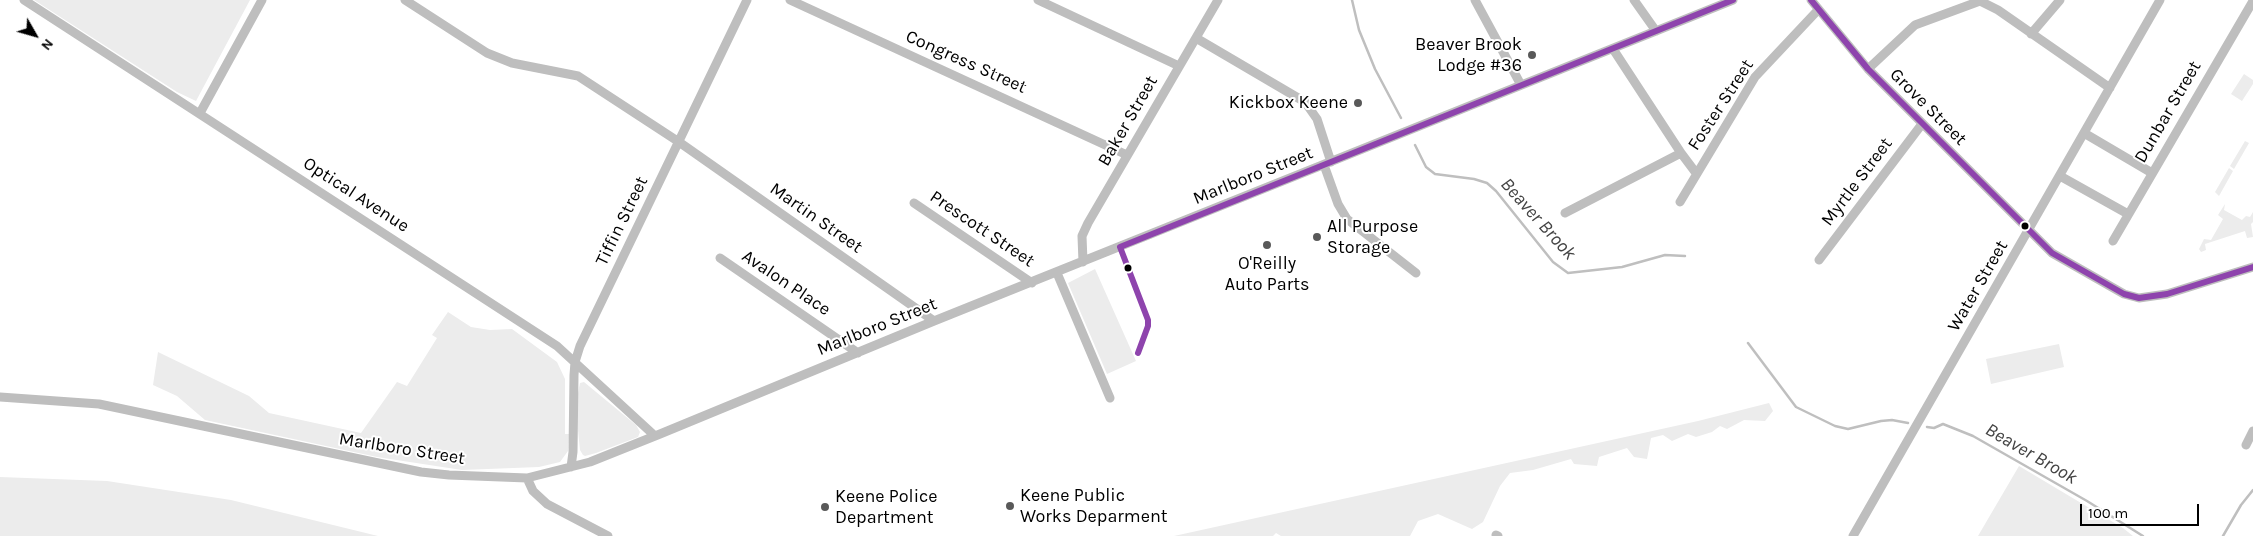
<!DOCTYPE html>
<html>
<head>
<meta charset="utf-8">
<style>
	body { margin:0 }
	#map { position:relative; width:2253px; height:536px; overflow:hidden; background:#fff; font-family:Karla,sans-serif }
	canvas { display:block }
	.north { position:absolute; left:10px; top:10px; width:50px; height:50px; -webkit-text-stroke:4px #fff; paint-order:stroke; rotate:128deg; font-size:14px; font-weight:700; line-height:20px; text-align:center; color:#000 }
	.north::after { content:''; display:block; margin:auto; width:18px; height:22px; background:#000; clip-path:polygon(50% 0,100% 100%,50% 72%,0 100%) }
	.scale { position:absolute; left:2080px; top:504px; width:119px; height:22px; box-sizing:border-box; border:2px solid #000; border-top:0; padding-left:6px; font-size:15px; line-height:18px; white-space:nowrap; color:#000; -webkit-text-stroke:4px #fff; paint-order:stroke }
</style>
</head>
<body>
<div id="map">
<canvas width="2253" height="536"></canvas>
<div class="north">N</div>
<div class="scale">100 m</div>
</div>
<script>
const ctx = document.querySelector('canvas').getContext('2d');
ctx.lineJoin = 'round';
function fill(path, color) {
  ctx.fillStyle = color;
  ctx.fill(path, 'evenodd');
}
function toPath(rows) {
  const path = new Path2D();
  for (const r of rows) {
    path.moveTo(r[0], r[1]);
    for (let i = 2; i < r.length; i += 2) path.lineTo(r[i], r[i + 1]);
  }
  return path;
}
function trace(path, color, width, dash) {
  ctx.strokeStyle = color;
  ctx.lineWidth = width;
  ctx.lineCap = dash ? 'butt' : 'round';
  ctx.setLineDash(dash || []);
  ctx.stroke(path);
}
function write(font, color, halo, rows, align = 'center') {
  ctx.font = font + ' Karla,sans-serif';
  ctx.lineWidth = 4;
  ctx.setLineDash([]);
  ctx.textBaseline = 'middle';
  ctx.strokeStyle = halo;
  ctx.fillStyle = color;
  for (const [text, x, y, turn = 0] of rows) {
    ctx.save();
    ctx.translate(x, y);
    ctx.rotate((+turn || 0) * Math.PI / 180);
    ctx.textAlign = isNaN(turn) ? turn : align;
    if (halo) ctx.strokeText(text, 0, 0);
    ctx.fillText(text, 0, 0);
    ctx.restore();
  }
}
fill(toPath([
	[34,0,250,0,196,101,177,92],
	[2244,74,2253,80,2253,84,2242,101,2231,94],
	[2245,141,2249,143,2234,169,2230,166],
	[2229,168,2233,171,2219,196,2215,192],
	[2225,204,2224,210,2242,220,2246,216,2250,217,2253,212,2253,222,2251,224,2253,237,2247,238,2245,231,2205,244,2206,250,2201,252,2199,249,2204,239,2211,240,2223,219,2218,215],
	[1095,269,1136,361,1107,374,1068,283],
	[448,312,471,327,490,330,512,329,557,362,565,379,565,434,569,434,568,451,560,462,539,467,462,470,377,457,205,420,177,396,153,385,158,352,249,396,269,413,361,433,397,382,407,386,437,338,432,335],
	[2059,344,2064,367,1991,384,1986,359],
	[584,382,636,425,640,432,638,437,596,453,585,456,583,455,580,450,578,430,578,393,580,383],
	[1769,403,1773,411,1765,421,1744,420,1727,429,1720,426,1712,432,1696,437,1688,434,1672,441,1663,435,1651,438,1647,459,1634,457,1627,448,1599,457,1597,466,1574,464,1571,459,1533,470,1510,473,1500,486,1483,522,1472,529,1438,514,1418,521,1410,536,1281,536,1276,533,1273,536,1174,536,1698,421],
	[2019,466,2123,528,2133,536,1978,536],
	[0,477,107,481,231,500,378,536,0,536]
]), '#ececec');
trace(toPath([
	[1352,0,1359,30,1375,69,1401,118],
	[1415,145,1426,167,1435,174,1474,179,1487,183,1496,191,1553,262,1568,273,1622,267,1665,255,1685,256],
	[1748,343,1796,407,1835,426,1848,429,1881,421,1892,420,1908,423],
	[1927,427,1934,428,1943,424,1973,436,2087,501,2143,536],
	[2223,536,2241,505,2253,490]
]), '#bfbfbf', 2.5);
trace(toPath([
	[24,0,557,346,655,436],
	[405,0,487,53,512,63,578,76,679,142,934,321],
	[790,0,1127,155],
	[1038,0,1179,66],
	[1475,0,1521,85],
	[1634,0,1656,31],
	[1811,0,1868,69,2052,253,2124,294,2139,298,2167,294,2253,267],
	[2031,34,2060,0],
	[1196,38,1305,102,1317,119,1331,162],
	[1613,49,1681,153,1696,173],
	[1868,69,1915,25,1980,1,1998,10,2110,88],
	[200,113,262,0],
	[2084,133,2152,173],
	[1324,165,1338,204,1347,219,1416,273],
	[2060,176,2128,214],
	[1680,202,1755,77,1818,10],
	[914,203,1032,283],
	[1565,213,1681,153],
	[2113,241,2253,1],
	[720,258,858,353],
	[1819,260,1922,124],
	[1083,262,1082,236,1088,223,1218,0],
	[1057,273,1110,398],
	[0,397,99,404,421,472,449,475,527,478,590,462,660,434,934,321,1733,0],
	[2246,445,2253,431],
	[571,467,573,452,574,375,575,362,580,346,747,0],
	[527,478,533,491,547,504,608,536],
	[1496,535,1498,536],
	[1853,536,2160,0]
]), '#bebebe', 9);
trace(toPath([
	[1811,0,1868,69,2052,253,2124,294,2139,298,2167,294,2253,267],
	[1138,353,1148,326,1148,320,1120,247,1733,0]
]), '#8e44ad', 6);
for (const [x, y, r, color] of [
	[1532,55,5,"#595959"],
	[1358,103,5,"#595959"],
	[2025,226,4.5,"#000"],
	[1317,237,5,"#595959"],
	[1267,245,5,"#595959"],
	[1128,268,4.5,"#000"],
	[1010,506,5,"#595959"],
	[825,507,5,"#595959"]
]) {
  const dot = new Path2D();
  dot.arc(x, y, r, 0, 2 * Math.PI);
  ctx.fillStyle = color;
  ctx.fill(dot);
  trace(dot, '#fff', 2);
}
write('18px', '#000', '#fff', [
	["Beaver Brook",1522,45,"right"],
	["Lodge #36",1522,66,"right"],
	["Kickbox Keene",1348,103,"right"],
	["All Purpose",1327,227],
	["Storage",1327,248],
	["O'Reilly",1267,264,"center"],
	["Auto Parts",1267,285,"center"],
	["Keene Public",1020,496],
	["Works Deparment",1020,517],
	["Keene Police",835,497],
	["Department",835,518]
], 'left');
write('18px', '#000', '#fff', [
	["Congress Street",966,62,24],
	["Foster Street",1721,105,-57],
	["Grove Street",1928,107,45],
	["Dunbar Street",2168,112,-60],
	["Baker Street",1128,121,-60],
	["Marlboro Street",1253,176,-22],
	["Myrtle Street",1857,182,-53],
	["Optical Avenue",356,195,33],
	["Martin Street",816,218,35],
	["Tiffin Street",622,221,-64],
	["Prescott Street",982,229,34],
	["Avalon Place",786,283,34],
	["Water Street",1978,286,-60],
	["Marlboro Street",877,327,-22],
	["Marlboro Street",402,449,9]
]);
write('italic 19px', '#444', '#fff', [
	["Beaver Brook",1538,219,48],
	["Beaver Brook",2031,454,30]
]);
</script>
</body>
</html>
